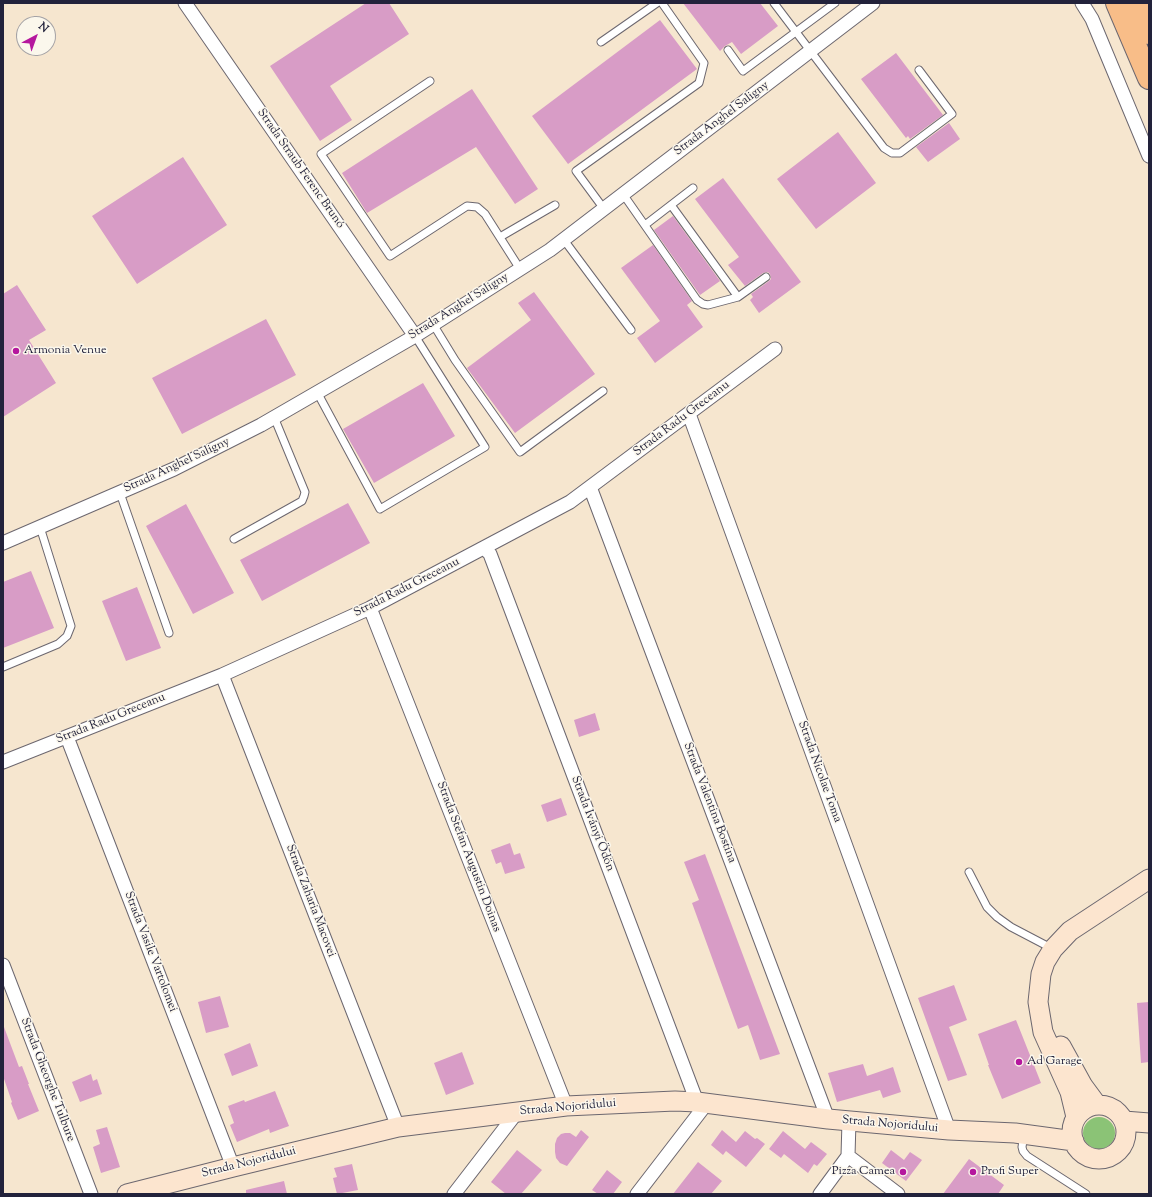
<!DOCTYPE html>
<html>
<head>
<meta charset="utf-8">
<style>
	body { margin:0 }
	#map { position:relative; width:1152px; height:1197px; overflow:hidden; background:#f6e6cf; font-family:"Sorts Mill Goudy",serif }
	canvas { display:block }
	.frame { position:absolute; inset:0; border:4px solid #22223b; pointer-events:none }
	.north { position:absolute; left:16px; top:16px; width:40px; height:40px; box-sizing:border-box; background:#fbf7ec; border:1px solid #a4a2a5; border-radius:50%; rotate:41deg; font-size:11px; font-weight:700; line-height:16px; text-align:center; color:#22223b }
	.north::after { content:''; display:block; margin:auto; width:14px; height:18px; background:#b5179e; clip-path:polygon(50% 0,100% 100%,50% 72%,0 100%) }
</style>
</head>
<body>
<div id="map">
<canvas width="1152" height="1197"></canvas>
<div class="frame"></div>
<div class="north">N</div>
</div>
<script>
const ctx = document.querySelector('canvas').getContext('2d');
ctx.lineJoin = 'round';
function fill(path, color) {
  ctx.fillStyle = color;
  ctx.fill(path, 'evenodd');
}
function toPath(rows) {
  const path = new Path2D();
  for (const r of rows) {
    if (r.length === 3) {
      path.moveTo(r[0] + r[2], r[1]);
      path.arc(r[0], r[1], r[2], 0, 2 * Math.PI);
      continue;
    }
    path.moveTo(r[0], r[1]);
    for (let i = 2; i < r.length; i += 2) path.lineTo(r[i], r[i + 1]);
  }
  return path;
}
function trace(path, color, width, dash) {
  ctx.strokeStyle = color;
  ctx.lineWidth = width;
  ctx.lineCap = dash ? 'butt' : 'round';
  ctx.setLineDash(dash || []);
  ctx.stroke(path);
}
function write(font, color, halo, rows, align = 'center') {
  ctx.font = font + ' "Sorts Mill Goudy",serif';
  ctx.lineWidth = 3;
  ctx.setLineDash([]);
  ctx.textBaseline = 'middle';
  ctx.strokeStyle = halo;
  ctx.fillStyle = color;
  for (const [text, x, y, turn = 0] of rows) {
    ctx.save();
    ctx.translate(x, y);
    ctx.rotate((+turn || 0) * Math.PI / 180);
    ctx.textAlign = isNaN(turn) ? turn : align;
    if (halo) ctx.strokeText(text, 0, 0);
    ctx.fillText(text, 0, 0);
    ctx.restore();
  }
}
fill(toPath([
	[1099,1133,16]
]), '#8bc376');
fill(toPath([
	[366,3,389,3,409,34,330,86,352,120,320,141,270,66],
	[683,3,760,3,778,26,741,54,732,42,725,46,720,51],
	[660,20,697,69,568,164,532,116],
	[896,53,943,115,910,139,908,136,906,138,861,79],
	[472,89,538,189,515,204,476,147,367,213,342,173],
	[949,123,960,139,928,162,916,147],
	[838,132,876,183,816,229,777,179],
	[183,157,227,225,137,284,92,216],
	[723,178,801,282,759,313,750,300,753,297,751,294,769,281,771,279,770,274,768,272,763,273,745,286,728,265,739,257,695,199],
	[673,216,720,281,700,295,654,230],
	[653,245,692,301,687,305,703,327,655,363,637,338,660,321,621,268],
	[17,285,46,330,29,340,56,383,3,417,3,294],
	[534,292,595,374,515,433,467,368,531,320,518,303],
	[266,319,296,375,182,434,152,378],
	[423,383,455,436,374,483,343,429],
	[348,503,370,543,262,601,240,560],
	[186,504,234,593,193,614,146,526],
	[31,571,54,628,3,648,3,582],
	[137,587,161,648,126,661,102,601],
	[595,713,600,730,579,737,574,720],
	[561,798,567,815,547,822,541,805],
	[510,843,514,855,520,853,525,868,505,874,501,862,496,864,491,850],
	[705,854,780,1054,760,1060,748,1025,738,1029,692,903,699,900,684,862],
	[954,985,967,1020,949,1027,967,1075,948,1081,918,998],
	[220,996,229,1027,206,1033,198,1002],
	[1149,1002,1149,1062,1141,1063,1137,1003],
	[1016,1020,1041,1083,1002,1099,988,1065,989,1065,978,1034],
	[3,1027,4,1027,19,1067,22,1066,29,1084,28,1084,39,1111,18,1120,11,1103,12,1102,3,1076],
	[250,1043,258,1066,232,1076,224,1054],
	[462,1052,474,1084,446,1095,434,1063],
	[863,1064,867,1076,893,1067,901,1092,883,1098,880,1090,837,1102,828,1073],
	[91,1074,93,1081,97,1079,102,1094,80,1102,72,1082],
	[275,1091,289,1126,270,1133,269,1129,237,1142,230,1125,234,1123,228,1106,244,1100,245,1102],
	[107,1127,120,1167,101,1173,93,1147,100,1144,96,1130],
	[581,1130,589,1137,567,1166,560,1163,556,1158,555,1152,555,1144,557,1138,561,1134,565,1133,570,1133,576,1137],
	[722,1130,736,1142,745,1131,755,1139,757,1138,765,1144,746,1167,726,1151,723,1155,711,1145],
	[783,1131,805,1149,811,1142,827,1154,817,1166,814,1164,808,1173,784,1154,781,1158,769,1149],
	[517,1150,542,1170,521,1194,506,1194,491,1182],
	[891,1150,904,1160,910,1152,922,1160,906,1181,882,1163],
	[969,1159,1004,1185,998,1194,943,1194],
	[698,1162,722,1181,711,1194,673,1194],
	[352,1164,358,1190,337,1194,333,1178,337,1177,334,1168],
	[607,1170,622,1182,613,1194,598,1194,592,1190],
	[284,1181,287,1194,246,1194,246,1190]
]), '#d89cc6');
const lane = toPath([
	[774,3,884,148,892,153,900,153,952,114,919,70],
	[601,42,657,3],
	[728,50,743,71,835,3],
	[430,81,321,154,390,256,467,206,477,207,485,214,520,269],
	[623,194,697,300,703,304,708,305,738,297,766,277],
	[671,205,738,297],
	[604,209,576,171,699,83,704,63,662,3],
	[645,225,693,188],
	[500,237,555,205],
	[564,240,631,330],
	[433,324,455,360,520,452,603,391],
	[317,392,380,509,485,447,415,336],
	[120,493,169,633],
	[234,539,302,501,304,496,305,492,274,417],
	[3,667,58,644,67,636,71,626,40,527],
	[969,872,987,907,997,917,1011,927,1053,949],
	[1024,1134,1022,1147,1023,1151,1027,1156,1086,1194]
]);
const street = toPath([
	[185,3,415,336],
	[1082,3,1092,19,1149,156],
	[689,414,949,1130],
	[590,487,828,1119],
	[3,543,174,469,261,425,415,336,550,250,873,3],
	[484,548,490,554,697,1102],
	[370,608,566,1106],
	[222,675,398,1127],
	[67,737,233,1167],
	[3,762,222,675,370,608,570,502,775,349],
	[3,965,91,1194],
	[848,1156,898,1194],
	[454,1194,518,1111],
	[637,1194,707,1103],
	[820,1194,848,1156,849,1121]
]);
const secondary = toPath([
	[1061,1046,1083,1086,1097,1105],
	[1099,1132,27],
	[1076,1117,1070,1092,1043,1032,1038,1002,1041,974,1045,962,1053,949,1070,931,1149,879],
	[1124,1121,1149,1123],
	[127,1194,233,1167,398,1127,566,1106,675,1101,697,1102,828,1119,949,1130,1015,1133,1074,1141]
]);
const highway = toPath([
	[1117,3,1149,78],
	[1136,3,1149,33]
]);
trace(lane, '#6c676f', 9);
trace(street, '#6c676f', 15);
trace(secondary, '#6c676f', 21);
trace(highway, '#6c676f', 24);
trace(lane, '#fff', 7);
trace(street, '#fff', 13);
trace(secondary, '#fce5cf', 19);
trace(highway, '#f8bd88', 22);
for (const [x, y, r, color] of [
	[16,351,4,"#b5179e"],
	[1019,1062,4,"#b5179e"],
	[903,1172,4,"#b5179e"],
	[973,1172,4,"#b5179e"]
]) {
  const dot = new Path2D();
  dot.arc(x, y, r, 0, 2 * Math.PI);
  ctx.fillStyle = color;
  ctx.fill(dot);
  trace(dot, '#fbf7ec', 1.5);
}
write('12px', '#22223b', '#fbf7ec', [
	["Strada Anghel Saligny",722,119,-37],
	["Strada Straub Ferenc Brunó",300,169,55],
	["Strada Anghel Saligny",459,307,-32],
	["Strada Radu Greceanu",682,419,-37],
	["Strada Anghel Saligny",177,466,-25],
	["Strada Radu Greceanu",407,588,-27],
	["Strada Radu Greceanu",111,719,-22],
	["Strada Nicolae Toma",819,772,70],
	["Strada Valentina Bostina",709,803,69],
	["Strada Iványi Ödön",592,824,69],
	["Strada Stefan Augustin Doinas",468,857,69],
	["Strada Zaharia Macovei",310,901,69],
	["Strada Vasile Vartolomei",150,952,69],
	["Strada Gheorghe Tulbure",47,1080,69],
	["Strada Nojoridului",568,1108,-5],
	["Strada Nojoridului",890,1125,5],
	["Strada Nojoridului",249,1163,-14]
]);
write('12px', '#22223b', '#fbf7ec', [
	["Armonia Venue",24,351],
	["Ad Garage",1027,1062],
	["Pizza Camea",895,1172,"right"],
	["Profi Super",981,1172]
], 'left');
</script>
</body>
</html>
